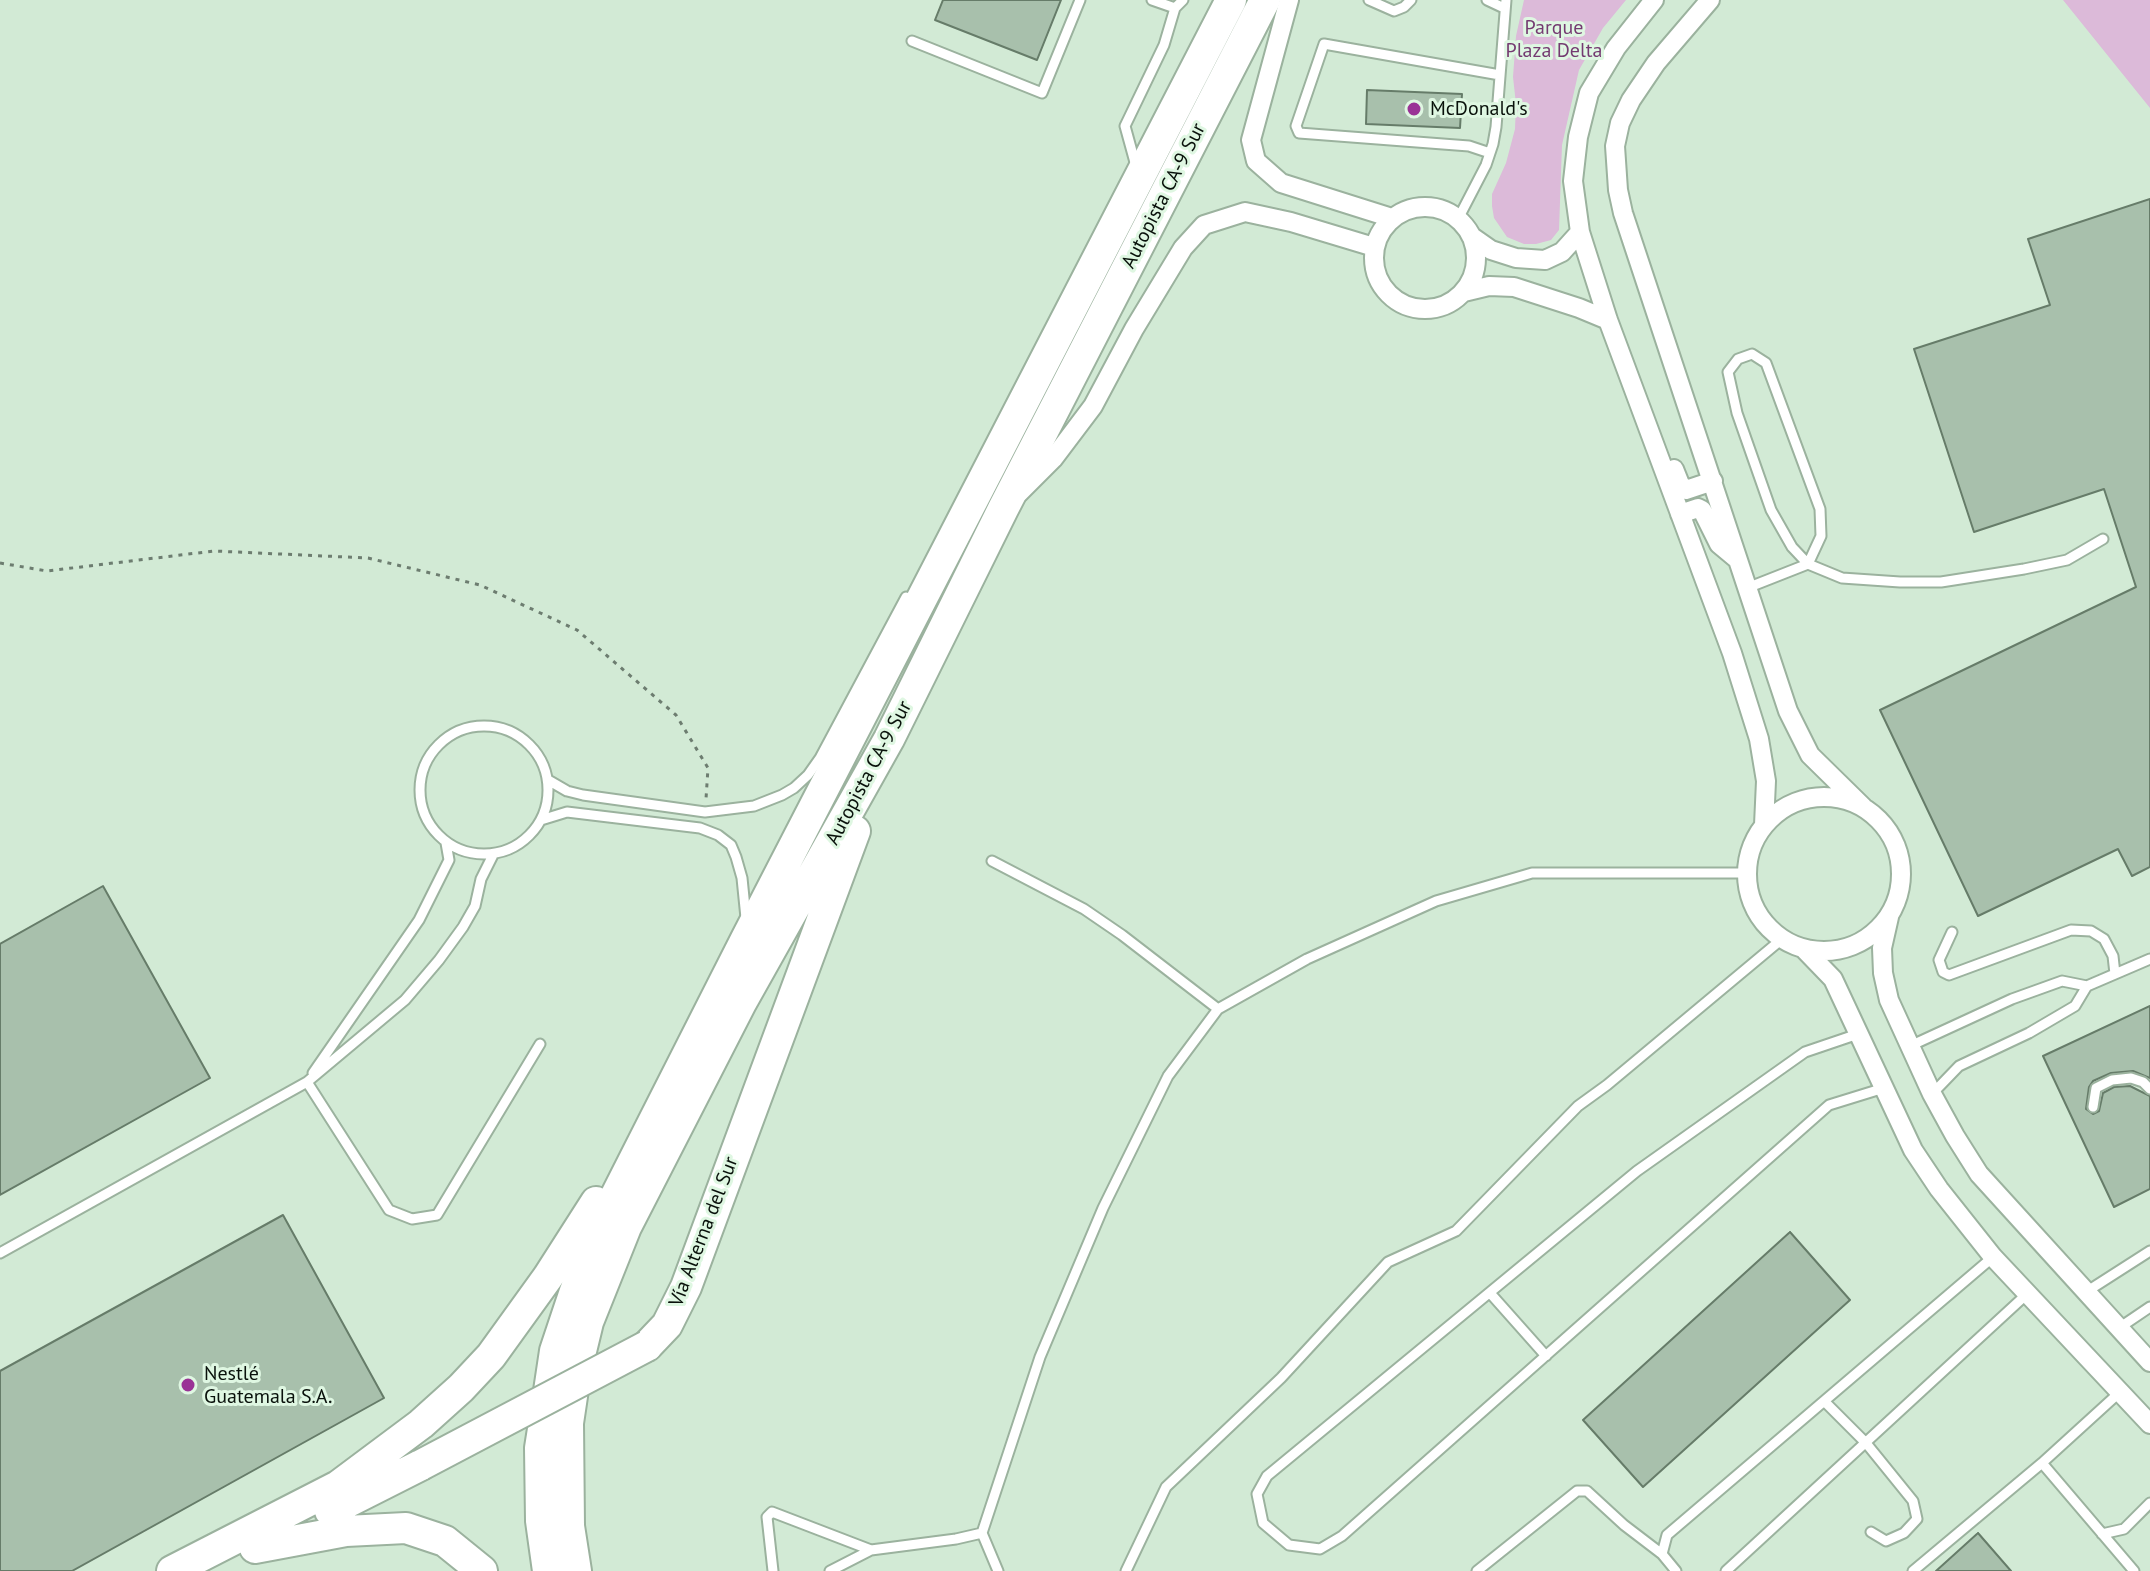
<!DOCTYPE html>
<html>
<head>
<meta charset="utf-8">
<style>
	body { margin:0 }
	canvas { display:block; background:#d2ead5 }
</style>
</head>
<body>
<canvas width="2150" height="1571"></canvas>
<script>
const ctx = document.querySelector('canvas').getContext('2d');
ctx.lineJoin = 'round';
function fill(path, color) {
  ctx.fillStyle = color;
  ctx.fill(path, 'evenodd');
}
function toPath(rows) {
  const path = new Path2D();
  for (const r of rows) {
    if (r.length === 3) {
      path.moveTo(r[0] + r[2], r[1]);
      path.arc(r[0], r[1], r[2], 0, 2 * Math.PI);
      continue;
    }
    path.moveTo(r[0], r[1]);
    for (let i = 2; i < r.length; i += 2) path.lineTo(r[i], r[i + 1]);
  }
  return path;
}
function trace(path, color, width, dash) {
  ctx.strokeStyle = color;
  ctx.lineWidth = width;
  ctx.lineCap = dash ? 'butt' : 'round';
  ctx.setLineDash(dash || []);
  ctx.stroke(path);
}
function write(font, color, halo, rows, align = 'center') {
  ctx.font = font + ' "PT Sans",sans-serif';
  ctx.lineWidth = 6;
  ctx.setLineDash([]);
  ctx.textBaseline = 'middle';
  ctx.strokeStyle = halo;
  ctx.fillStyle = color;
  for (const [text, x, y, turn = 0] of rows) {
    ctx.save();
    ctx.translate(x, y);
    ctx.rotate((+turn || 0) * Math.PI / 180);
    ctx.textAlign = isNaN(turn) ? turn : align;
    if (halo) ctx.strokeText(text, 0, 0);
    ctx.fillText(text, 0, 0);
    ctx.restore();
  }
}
fill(toPath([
	[1524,0,1626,0,1603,28,1579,70,1562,145,1559,230,1551,240,1536,244,1524,244,1507,237,1494,218,1492,206,1492,194,1506,163,1515,129,1516,104,1513,77,1516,36],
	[2063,0,2150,0,2150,108]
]), '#dcbad9');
const building = toPath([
	[943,0,1061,0,1037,60,935,20,943,0],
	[1367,90,1462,94,1460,128,1366,124,1367,90],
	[2150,199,2150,867,2132,876,2118,849,1978,916,1880,710,2136,587,2104,489,1974,532,1914,349,2050,305,2028,239,2150,199],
	[103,886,210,1078,0,1195,0,944,103,886],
	[2150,1006,2150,1078,2133,1071,2111,1073,2093,1081,2089,1087,2086,1109,2093,1114,2099,1111,2103,1093,2114,1087,2130,1086,2150,1096,2150,1189,2114,1207,2043,1056,2150,1006],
	[283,1215,384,1398,72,1571,0,1571,0,1371,283,1215],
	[1790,1232,1850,1300,1643,1487,1583,1420,1790,1232],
	[1978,1533,2011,1571,1936,1571,1978,1533]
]);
fill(building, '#a8c0ac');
trace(building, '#667c69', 2);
const service = toPath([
	[1152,0,1175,8],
	[1369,0,1394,11,1404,7,1411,0],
	[1487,0,1504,8],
	[912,41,1042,93,1080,0],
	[1490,153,1469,146,1299,133,1296,126,1324,44,1500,75],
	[1136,166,1125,126,1164,45,1175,8,1183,0],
	[1458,219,1486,165,1493,144,1496,127,1506,0],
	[1747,588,1808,564,1792,547,1771,510,1737,413,1728,372,1738,359,1752,354,1766,363,1820,509,1821,536,1808,564,1842,578,1900,582,1941,582,2024,569,2067,560,2103,539],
	[484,790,64],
	[548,780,567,791,583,795,705,812,754,806,782,795,794,788,808,775,820,758,906,597],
	[541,820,567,812,700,828,718,835,731,845,736,857,742,878,746,918],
	[992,861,1084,909,1122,935,1218,1009],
	[1952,932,1939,960,1943,972,1949,975,2071,930,2091,931,2104,939,2113,956,2115,974],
	[1858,1034,1805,1052,1637,1171,1267,1476,1257,1494,1263,1523,1289,1545,1320,1549,1342,1536,1829,1105,1884,1088],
	[1910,1046,2012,999,2062,981,2087,986,2150,959],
	[313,1073,419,920,449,860,446,843],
	[307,1082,389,1210,412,1219,437,1215,540,1044],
	[1932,1094,1959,1066,2029,1033,2075,1006,2087,986],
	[2093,1107,2096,1088,2112,1080,2131,1078,2143,1082,2150,1089],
	[0,1253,307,1082,405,1000,439,960,463,927,475,906,481,879,493,855],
	[2086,1292,2150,1251],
	[1490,1293,1546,1356],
	[2119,1328,2150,1307],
	[1825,1402,1866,1443,1913,1501,1917,1519,1904,1533,1886,1541,1871,1532],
	[2042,1463,2134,1571],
	[982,1533,998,1571],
	[2102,1534,2124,1529,2150,1503],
	[773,1571,767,1517,772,1512,871,1550],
	[830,1571,871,1550,956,1539,982,1533,1040,1357,1103,1208,1168,1076,1218,1009,1307,959,1436,901,1532,873,1747,873],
	[1126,1571,1166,1487,1281,1378,1388,1262,1456,1231,1578,1106,1607,1085,1782,939],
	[1477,1571,1577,1491,1587,1491,1624,1525,1662,1554],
	[1676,1571,1662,1554,1667,1535,1993,1257],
	[1726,1571,2028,1293],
	[1913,1571,2042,1463,2120,1392]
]);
const minor = toPath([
	[1289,0,1251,140,1256,161,1281,183,1392,218],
	[1654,0,1616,48,1589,93,1578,137,1573,181,1580,232,1608,320,1732,653,1759,739,1766,781,1764,825],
	[1710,0,1656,63,1631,100,1620,123,1615,146,1618,190,1623,213,1788,711,1810,755,1863,807],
	[1425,258,51],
	[1471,236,1491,250,1516,258,1545,260,1562,252,1580,232],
	[1464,292,1489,286,1514,287,1579,308,1608,320],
	[1674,469,1680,484,1686,490,1713,481],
	[1019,493,1053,459,1093,406,1134,329,1183,248,1204,225,1245,212,1291,222,1374,247],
	[1680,514,1698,508,1702,510,1719,544,1737,559],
	[1824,874,77],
	[1889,917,1882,948,1883,973,1889,1000,1932,1094,1955,1136,1979,1174,2150,1362],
	[1805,950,1833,979,1913,1150,1939,1189,1993,1257,2150,1424]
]);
const trunk = toPath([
	[647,1346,667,1325,686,1287,855,831],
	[330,1511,421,1465],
	[255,1548,346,1531,406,1528,445,1541,482,1571],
	[172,1571,338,1486,421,1424,461,1388,491,1356,548,1277,596,1202],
	[548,1571,541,1521,540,1448,549,1391,555,1351,575,1291,604,1219,746,939,1231,0],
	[576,1571,569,1526,568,1423,575,1376,588,1322,626,1227,741,1003,889,739,1003,509,1265,0]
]);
trace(service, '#9bb29e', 13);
trace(minor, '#9bb29e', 22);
trace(trunk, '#9bb29e', 34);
trace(toPath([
	[0,563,47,571,214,551,368,558,480,585,577,630,676,715,708,768,706,799]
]), '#6d7d70', 3, [4, 6]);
trace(service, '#fff', 9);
trace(minor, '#fff', 18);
trace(trunk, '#fff', 30);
const trunkBridge = toPath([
	[421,1465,647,1346]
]);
trace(trunkBridge, '#9bb29e', 34, []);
trace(trunkBridge, '#fff', 30);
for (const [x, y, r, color] of [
	[1414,109,8,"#9a3396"],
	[188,1385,8,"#9a3396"]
]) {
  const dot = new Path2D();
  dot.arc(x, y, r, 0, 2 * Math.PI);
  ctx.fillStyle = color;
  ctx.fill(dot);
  trace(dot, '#dff7e2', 3);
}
write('20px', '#743a71', '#dff7e2', [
	["Parque",1554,28],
	["Plaza Delta",1554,51]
]);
write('20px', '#09110b', '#dff7e2', [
	["McDonald's",1430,109],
	["Nestlé",204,1374],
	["Guatemala S.A.",204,1397]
], 'left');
write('20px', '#09110b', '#dff7e2', [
	["Autopista CA-9 Sur",1164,196,-63],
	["Autopista CA-9 Sur",869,773,-62],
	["Vía Alterna del Sur",704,1232,-69]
]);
</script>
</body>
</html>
